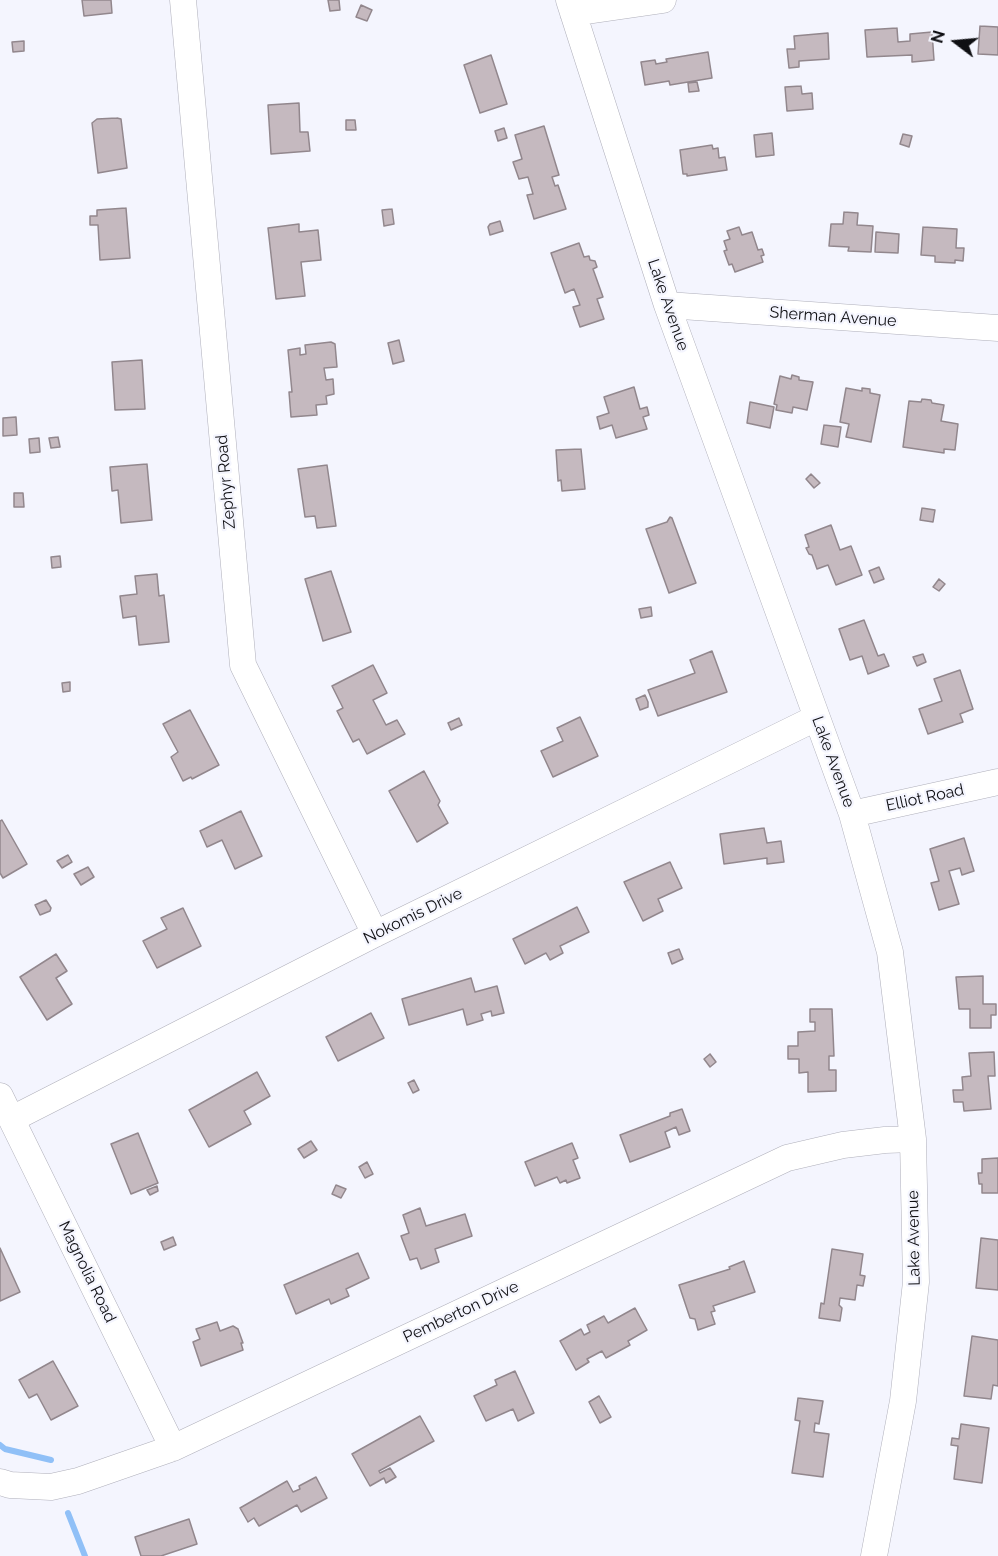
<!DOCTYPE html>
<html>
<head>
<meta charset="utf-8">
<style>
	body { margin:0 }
	#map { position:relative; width:998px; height:1556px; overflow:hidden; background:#f4f5fe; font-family:Raleway,sans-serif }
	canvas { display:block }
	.north { position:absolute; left:926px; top:12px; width:60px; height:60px; -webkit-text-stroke:4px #f4f5fe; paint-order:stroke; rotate:286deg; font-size:16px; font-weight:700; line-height:24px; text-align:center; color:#0f0f13 }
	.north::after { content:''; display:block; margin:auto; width:21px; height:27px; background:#0f0f13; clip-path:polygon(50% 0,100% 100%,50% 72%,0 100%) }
</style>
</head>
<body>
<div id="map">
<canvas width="998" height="1556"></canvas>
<div class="north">N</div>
</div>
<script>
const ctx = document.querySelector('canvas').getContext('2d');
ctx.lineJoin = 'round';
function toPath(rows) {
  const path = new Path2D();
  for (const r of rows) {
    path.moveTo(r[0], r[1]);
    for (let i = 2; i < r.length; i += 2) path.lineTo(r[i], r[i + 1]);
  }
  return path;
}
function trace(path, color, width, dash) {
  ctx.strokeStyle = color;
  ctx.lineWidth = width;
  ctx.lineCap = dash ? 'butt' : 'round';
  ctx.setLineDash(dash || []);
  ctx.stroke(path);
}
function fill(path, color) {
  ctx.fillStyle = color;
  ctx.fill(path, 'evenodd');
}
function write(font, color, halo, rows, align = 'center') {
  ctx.font = font + ' Raleway,sans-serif';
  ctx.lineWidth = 4.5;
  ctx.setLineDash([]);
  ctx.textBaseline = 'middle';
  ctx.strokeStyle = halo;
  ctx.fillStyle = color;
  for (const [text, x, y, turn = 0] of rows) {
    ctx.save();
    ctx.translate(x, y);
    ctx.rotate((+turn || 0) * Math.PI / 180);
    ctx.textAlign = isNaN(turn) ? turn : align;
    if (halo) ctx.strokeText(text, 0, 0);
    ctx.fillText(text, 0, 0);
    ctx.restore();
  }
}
trace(toPath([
	[0,1445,5,1449,51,1460],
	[68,1513,85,1556]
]), '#90c0f7', 6);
const building = toPath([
	[82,0,111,0,112,13,84,16,82,0],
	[328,0,339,0,340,10,330,11,328,0],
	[361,5,372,10,367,21,356,17,361,5],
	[980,26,998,27,998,55,978,54,980,26],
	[897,28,898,42,910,41,910,34,932,32,934,60,912,62,912,55,867,57,865,30,897,28],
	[828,33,829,59,799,61,799,67,789,68,787,49,795,49,794,36,828,33],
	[24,41,24,51,13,52,12,42,24,41],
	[708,52,712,78,670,85,669,81,645,85,641,62,655,60,656,64,667,62,666,59,708,52],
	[491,55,507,104,480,113,464,65,491,55],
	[697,82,699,91,689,92,688,83,697,82],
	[801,86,802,94,812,93,813,109,787,111,785,87,801,86],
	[299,103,300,132,308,132,310,151,271,154,268,105,299,103],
	[117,118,121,119,127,168,98,173,92,123,97,119,117,118],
	[346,120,355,120,356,130,346,130,346,120],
	[544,126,559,175,552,177,555,186,558,185,566,209,534,219,527,195,533,194,528,177,519,179,513,162,522,159,515,135,544,126],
	[504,128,507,138,498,141,495,131,504,128],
	[772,133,774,155,756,157,754,135,772,133],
	[903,134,912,136,909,147,900,144,903,134],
	[712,145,713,149,718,148,719,158,725,157,727,170,687,176,687,174,683,174,680,150,712,145],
	[126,208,130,258,100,260,98,225,90,225,90,216,97,216,97,210,126,208],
	[392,209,394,224,384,226,382,210,392,209],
	[844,212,858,213,857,225,873,226,871,252,848,251,849,247,829,246,831,224,843,224,844,212],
	[500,221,503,231,490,235,488,227,490,224,500,221],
	[299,224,299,232,318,230,321,260,301,262,305,296,276,299,268,228,299,224],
	[739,227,742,235,752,232,758,250,762,249,764,255,761,256,763,262,735,272,732,264,729,265,724,251,727,250,724,241,730,239,727,231,739,227],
	[923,227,957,229,956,248,964,248,963,261,955,260,955,263,935,262,935,256,921,255,923,227],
	[876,232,899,234,898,253,875,252,876,232],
	[579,243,584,257,589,256,590,260,595,261,597,267,593,269,603,297,597,299,604,319,580,327,573,307,580,305,574,289,565,293,551,253,579,243],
	[399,340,404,361,393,364,388,343,399,340],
	[331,342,335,344,337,367,324,368,326,380,333,379,334,394,326,396,327,404,316,405,317,415,291,417,289,392,292,392,288,350,300,348,300,355,306,354,305,345,331,342],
	[142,360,145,409,115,410,112,362,142,360],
	[792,375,799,377,799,380,813,382,807,410,793,407,792,413,776,410,777,405,774,404,780,376,791,379,792,375],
	[634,387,640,409,647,407,649,415,643,417,647,429,616,438,612,425,600,429,597,417,609,413,604,397,634,387],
	[846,388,862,391,862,388,870,389,870,393,880,395,871,442,846,437,849,424,840,422,846,388],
	[922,399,931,400,932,403,944,405,941,421,958,424,955,450,944,449,944,453,903,447,909,401,921,402,922,399],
	[750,402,774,407,770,428,747,423,750,402],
	[16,417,17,435,3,436,3,418,16,417],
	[824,425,841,427,838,447,821,444,824,425],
	[58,437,60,447,51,448,49,438,58,437],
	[39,438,40,452,30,453,29,439,39,438],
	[581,449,585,489,562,491,561,480,558,481,556,450,581,449],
	[147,464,152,520,121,523,118,490,112,491,110,467,147,464],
	[327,465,336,526,317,528,315,516,305,517,298,469,327,465],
	[811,474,820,483,814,488,806,479,811,474],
	[14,493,23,493,24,507,14,507,14,493],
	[922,508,935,510,933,522,920,520,922,508],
	[670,517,672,518,696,583,669,593,646,529,667,522,670,517],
	[831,525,840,550,851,546,862,575,836,585,828,565,817,569,812,555,809,554,806,548,809,547,805,535,831,525],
	[60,556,61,567,52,568,51,557,60,556],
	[879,567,884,579,874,583,869,571,879,567],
	[331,571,351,632,323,641,305,579,331,571],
	[157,574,159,596,164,595,169,642,139,645,136,616,123,618,120,596,137,594,135,576,157,574],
	[939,579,945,584,939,591,933,587,939,579],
	[651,607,652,616,641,618,639,609,651,607],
	[864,620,878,656,884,654,889,666,868,674,862,656,850,660,839,629,864,620],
	[712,651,727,692,658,716,648,690,695,673,690,660,712,651],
	[923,654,926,662,917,666,913,657,923,654],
	[373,665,387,693,373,700,386,725,397,720,405,734,367,754,359,739,353,742,337,711,343,708,332,686,373,665],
	[960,670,973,709,960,714,963,722,928,734,919,709,942,701,934,679,960,670],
	[70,682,70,691,63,692,62,683,70,682],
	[645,695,648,702,648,707,640,710,636,699,645,695],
	[190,710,219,765,192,779,191,777,183,781,171,757,178,752,163,724,190,710],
	[580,717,598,756,553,777,541,751,563,741,557,728,580,717],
	[459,718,462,725,451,730,448,723,459,718],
	[424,771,440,801,438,805,448,823,417,842,389,791,424,771],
	[241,811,262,856,235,869,222,840,207,847,200,831,241,811],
	[2,820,27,864,3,878,0,873,0,821,2,820],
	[764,828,767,843,781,841,784,862,767,864,767,858,724,864,720,834,764,828],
	[964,838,974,871,962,875,960,868,949,871,959,904,939,910,931,883,939,881,930,849,964,838],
	[68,855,72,862,62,868,57,861,68,855],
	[670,862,682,888,658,899,663,911,643,921,624,882,670,862],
	[88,867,94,877,81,885,74,874,88,867],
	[46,900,51,908,50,911,40,915,35,905,46,900],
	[577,907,589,932,560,946,563,953,550,960,546,953,525,964,513,939,577,907],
	[183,908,201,946,157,968,143,941,167,929,161,918,183,908],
	[679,949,683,959,672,964,668,953,679,949],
	[56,954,67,971,56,978,72,1004,47,1020,20,977,56,954],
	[983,976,983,1004,996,1004,996,1015,991,1015,991,1028,970,1028,970,1009,959,1009,956,977,983,976],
	[471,978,475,992,497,986,504,1013,492,1016,491,1011,481,1014,483,1020,467,1025,463,1009,409,1025,402,999,471,978],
	[810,1009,832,1009,834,1056,829,1056,829,1070,836,1070,836,1091,808,1092,808,1072,799,1073,799,1059,788,1059,788,1046,798,1046,798,1032,815,1031,815,1022,810,1022,810,1009],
	[371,1013,384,1038,338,1061,326,1037,371,1013],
	[994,1052,995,1076,988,1076,991,1109,964,1111,963,1102,954,1102,953,1090,963,1090,962,1077,971,1076,969,1053,994,1052],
	[710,1054,716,1062,710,1067,704,1059,710,1054],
	[257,1072,270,1096,244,1111,251,1124,209,1147,189,1110,257,1072],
	[414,1080,419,1090,413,1093,408,1083,414,1080],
	[682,1109,690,1131,679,1135,676,1127,665,1132,670,1147,630,1162,620,1135,670,1116,670,1113,682,1109],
	[138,1133,158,1183,131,1194,111,1144,138,1133],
	[311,1141,317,1150,304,1158,298,1149,311,1141],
	[572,1143,578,1158,573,1160,580,1178,567,1183,566,1180,560,1183,557,1177,535,1186,525,1162,572,1143],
	[998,1158,998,1193,982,1193,982,1184,979,1184,978,1173,982,1173,982,1159,998,1158],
	[367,1162,373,1174,365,1178,359,1167,367,1162],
	[336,1185,346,1189,341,1198,332,1194,336,1185],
	[157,1186,158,1191,150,1195,147,1190,157,1186],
	[420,1208,426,1226,465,1214,472,1236,435,1249,439,1262,421,1269,417,1258,410,1260,401,1236,409,1233,403,1215,420,1208],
	[173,1237,176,1245,164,1250,161,1242,173,1237],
	[981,1238,998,1240,998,1290,976,1288,981,1238],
	[0,1248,20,1292,0,1301,0,1248],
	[832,1249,863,1254,860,1275,865,1276,863,1286,857,1285,855,1300,840,1298,839,1305,842,1308,840,1321,819,1318,821,1303,824,1304,832,1249],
	[358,1253,369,1278,346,1289,349,1296,331,1304,329,1299,296,1314,284,1285,358,1253],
	[744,1261,755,1292,713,1306,715,1311,711,1312,715,1324,698,1330,695,1319,690,1318,679,1285,730,1269,729,1267,744,1261],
	[635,1308,647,1330,628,1341,630,1345,606,1358,602,1351,587,1359,589,1362,576,1370,560,1341,581,1329,584,1335,590,1332,587,1325,604,1316,608,1323,635,1308],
	[217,1322,220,1331,233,1326,238,1329,243,1343,241,1343,243,1350,201,1366,193,1342,200,1339,196,1329,217,1322],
	[972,1336,998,1340,998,1386,993,1385,991,1399,964,1396,972,1336],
	[53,1361,78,1406,51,1420,37,1394,29,1398,19,1380,53,1361],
	[515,1371,534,1413,518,1421,513,1409,486,1421,474,1396,497,1385,495,1380,515,1371],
	[599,1396,611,1417,600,1423,589,1402,599,1396],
	[798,1398,823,1401,819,1424,815,1423,814,1432,829,1434,823,1477,792,1473,800,1421,795,1420,798,1398],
	[420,1416,434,1441,379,1471,380,1473,390,1468,396,1477,386,1483,384,1478,370,1486,352,1454,420,1416],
	[961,1424,989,1428,982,1483,954,1479,958,1446,951,1445,952,1438,959,1439,961,1424],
	[316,1477,327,1498,301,1512,297,1505,259,1526,254,1518,248,1522,240,1508,287,1481,293,1492,300,1489,299,1486,316,1477],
	[189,1519,197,1544,161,1556,141,1556,135,1537,189,1519]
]);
fill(building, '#c5b9bf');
trace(building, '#92878d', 1.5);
const minor = toPath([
	[183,0,243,665,375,934],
	[569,0,667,305,852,814,890,952,913,1139,916,1282,903,1401,874,1556],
	[573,13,663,0],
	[667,305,998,328],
	[852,814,998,782],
	[0,1096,173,1448],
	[12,1119,375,934,816,718],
	[0,1482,10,1485,51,1487,78,1481,173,1448,787,1158,843,1145,885,1140,913,1139]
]);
trace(minor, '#afafba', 27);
trace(minor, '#fff', 26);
write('16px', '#0f0f13', '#f4f5fe', [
	["Lake Avenue",668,305,71],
	["Sherman Avenue",833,317,4],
	["Zephyr Road",226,482,-95],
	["Lake Avenue",833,762,70],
	["Elliot Road",925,798,-12],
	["Nokomis Drive",413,916,-26],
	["Lake Avenue",914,1238,-91],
	["Magnolia Road",87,1272,64],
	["Pemberton Drive",461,1312,-25]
]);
</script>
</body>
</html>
